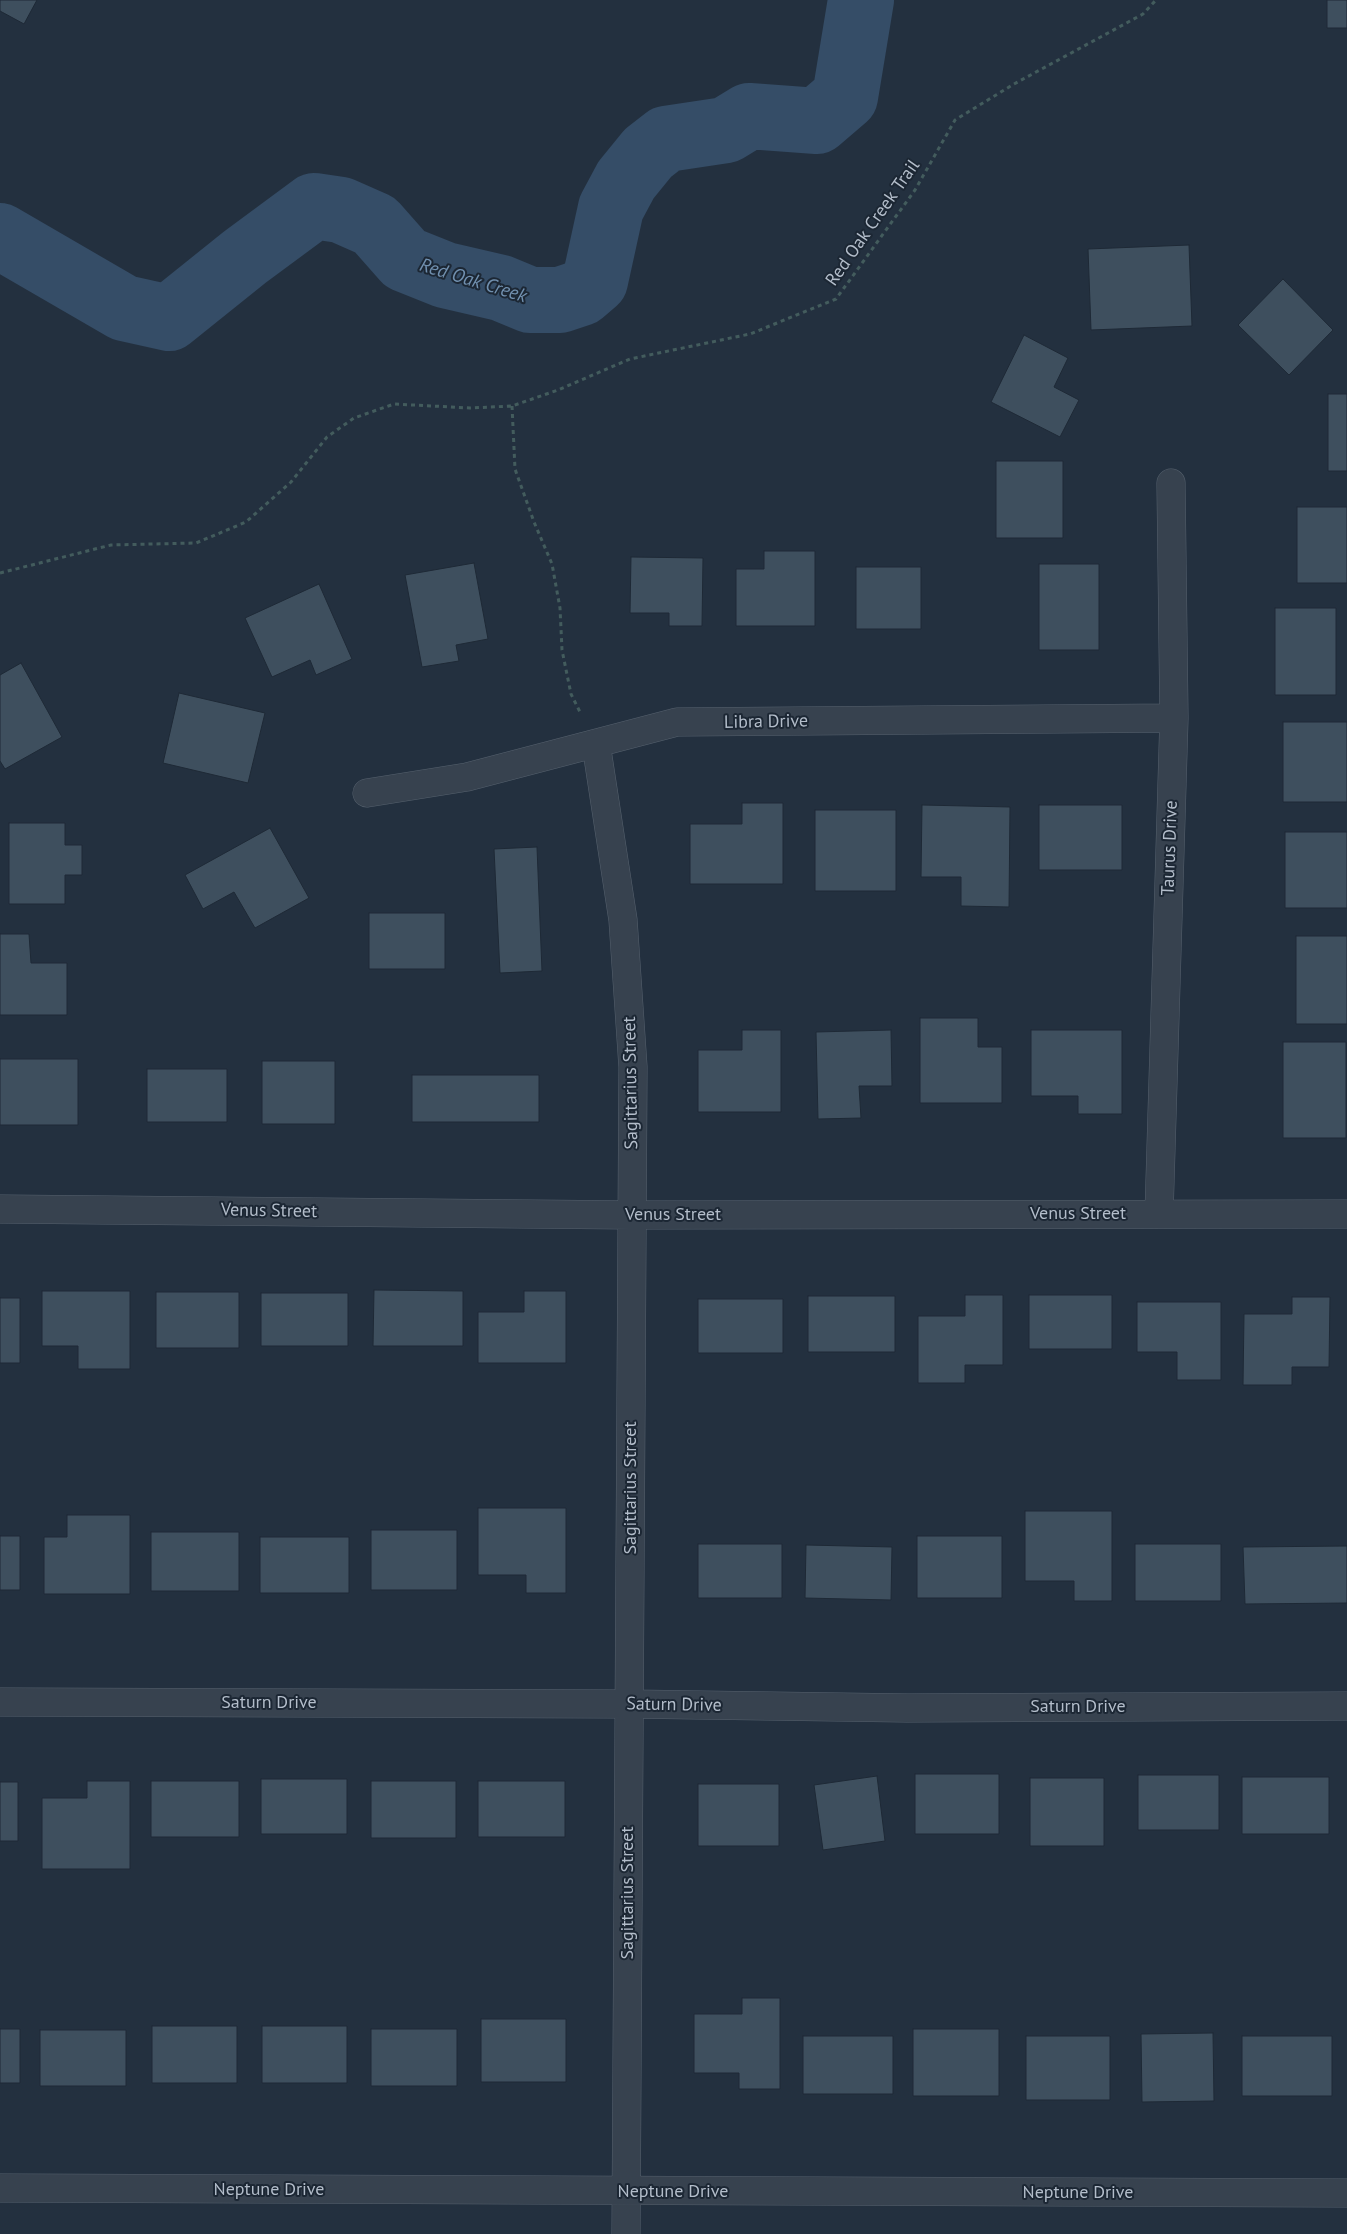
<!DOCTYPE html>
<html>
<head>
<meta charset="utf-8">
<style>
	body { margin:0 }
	canvas { display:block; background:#23303f }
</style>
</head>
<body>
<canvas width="1347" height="2234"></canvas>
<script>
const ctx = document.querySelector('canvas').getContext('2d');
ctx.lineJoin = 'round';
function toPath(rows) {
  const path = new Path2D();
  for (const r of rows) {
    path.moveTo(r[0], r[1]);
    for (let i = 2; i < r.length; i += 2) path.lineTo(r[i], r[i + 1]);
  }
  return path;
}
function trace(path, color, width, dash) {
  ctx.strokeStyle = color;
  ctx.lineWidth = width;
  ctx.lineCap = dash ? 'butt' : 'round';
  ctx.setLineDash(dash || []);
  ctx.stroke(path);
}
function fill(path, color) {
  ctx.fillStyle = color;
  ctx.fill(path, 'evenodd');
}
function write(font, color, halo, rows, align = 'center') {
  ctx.font = font + ' "PT Sans",sans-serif';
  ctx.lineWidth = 4;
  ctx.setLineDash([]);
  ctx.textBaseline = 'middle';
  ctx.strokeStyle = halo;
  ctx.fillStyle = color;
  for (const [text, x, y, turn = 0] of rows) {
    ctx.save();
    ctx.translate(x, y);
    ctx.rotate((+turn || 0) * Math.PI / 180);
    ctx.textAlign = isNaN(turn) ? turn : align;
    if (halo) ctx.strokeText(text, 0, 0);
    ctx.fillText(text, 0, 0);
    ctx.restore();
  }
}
trace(toPath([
	[0,236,124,308,169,318,245,257,314,206,341,210,375,225,405,259,445,275,501,288,530,300,560,300,581,293,595,281,611,208,626,180,648,153,666,139,726,130,749,116,817,121,845,97,861,0]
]), '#354d67', 66);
const building = toPath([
	[0,0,37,0,24,24,0,11,0,0],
	[1327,0,1347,0,1347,28,1327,28,1327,0],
	[1189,245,1192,326,1091,330,1088,249,1189,245],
	[1283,279,1333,330,1289,375,1238,325,1283,279],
	[1024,335,1068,358,1054,387,1079,400,1060,437,991,402,1024,335],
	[1328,394,1347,394,1347,471,1328,471,1328,394],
	[996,461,1063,461,1063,538,996,538,996,461],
	[1297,507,1347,507,1347,583,1297,583,1297,507],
	[764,551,815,551,815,626,736,626,736,569,764,569,764,551],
	[631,557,703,558,702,626,669,626,669,613,630,613,631,557],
	[474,563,488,639,456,645,459,661,422,667,405,575,474,563],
	[1039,564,1099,564,1099,650,1039,650,1039,564],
	[856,567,921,567,921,629,856,629,856,567],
	[319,584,352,659,316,675,310,660,272,677,245,618,319,584],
	[1275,608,1336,608,1336,695,1275,695,1275,608],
	[21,663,62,737,5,769,0,761,0,675,21,663],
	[179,693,265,713,248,783,163,763,179,693],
	[1283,722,1347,722,1347,802,1283,802,1283,722],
	[742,803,783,803,783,884,690,884,690,824,742,824,742,803],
	[922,805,1010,807,1009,907,961,906,961,877,921,877,922,805],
	[1039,805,1122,805,1122,870,1039,870,1039,805],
	[815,810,896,810,896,891,815,891,815,810],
	[9,823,65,823,65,845,82,845,82,875,65,875,65,904,9,904,9,823],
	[270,828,309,898,255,928,234,892,203,909,185,875,270,828],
	[1285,832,1347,832,1347,908,1285,908,1285,832],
	[537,847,542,971,500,973,494,849,537,847],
	[369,913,445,913,445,969,369,969,369,913],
	[0,934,29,934,31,963,67,963,67,1015,0,1015,0,934],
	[1296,936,1347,936,1347,1024,1296,1024,1296,936],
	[920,1018,978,1018,978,1047,1002,1047,1002,1103,920,1103,920,1018],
	[742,1030,781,1030,781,1112,698,1112,698,1050,742,1050,742,1030],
	[891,1030,892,1086,859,1086,861,1118,818,1119,816,1032,891,1030],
	[1031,1030,1122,1030,1122,1114,1078,1114,1078,1096,1031,1096,1031,1030],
	[1283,1042,1346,1042,1346,1138,1283,1138,1283,1042],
	[0,1059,78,1059,78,1125,0,1125,0,1059],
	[262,1061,335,1061,335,1124,262,1124,262,1061],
	[147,1069,227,1069,227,1122,147,1122,147,1069],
	[412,1075,539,1075,539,1122,412,1122,412,1075],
	[374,1290,463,1291,463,1346,373,1346,374,1290],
	[42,1291,130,1291,130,1369,78,1369,78,1346,42,1346,42,1291],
	[524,1291,566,1291,566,1363,478,1363,478,1312,524,1312,524,1291],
	[156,1292,239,1292,239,1348,156,1348,156,1292],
	[261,1293,348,1293,348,1346,261,1346,261,1293],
	[965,1295,1003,1295,1003,1365,965,1365,965,1383,918,1383,918,1316,965,1316,965,1295],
	[1029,1295,1112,1295,1112,1349,1029,1349,1029,1295],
	[808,1296,895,1296,895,1352,808,1352,808,1296],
	[1292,1297,1330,1297,1329,1367,1292,1367,1292,1385,1243,1385,1244,1314,1292,1314,1292,1297],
	[0,1298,20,1298,20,1363,0,1363,0,1298],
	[698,1299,783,1299,783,1353,698,1353,698,1299],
	[1137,1302,1221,1302,1221,1380,1177,1380,1177,1352,1137,1352,1137,1302],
	[478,1508,566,1508,566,1593,526,1593,526,1575,478,1575,478,1508],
	[1025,1511,1112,1511,1112,1601,1074,1601,1074,1581,1025,1581,1025,1511],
	[67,1515,130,1515,130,1594,44,1594,44,1537,67,1537,67,1515],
	[371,1530,457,1530,457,1590,371,1590,371,1530],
	[151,1532,239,1532,239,1591,151,1591,151,1532],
	[0,1536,20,1536,20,1590,0,1590,0,1536],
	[917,1536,1002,1536,1002,1598,917,1598,917,1536],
	[260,1537,349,1537,349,1593,260,1593,260,1537],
	[698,1544,782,1544,782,1598,698,1598,698,1544],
	[1135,1544,1221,1544,1221,1601,1135,1601,1135,1544],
	[806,1545,892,1547,891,1600,805,1598,806,1545],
	[1347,1546,1347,1603,1245,1604,1243,1547,1347,1546],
	[915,1774,999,1774,999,1834,915,1834,915,1774],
	[1138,1775,1219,1775,1219,1830,1138,1830,1138,1775],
	[877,1776,885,1841,823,1850,814,1785,877,1776],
	[1242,1777,1329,1777,1329,1834,1242,1834,1242,1777],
	[1030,1778,1104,1778,1104,1846,1030,1846,1030,1778],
	[261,1779,347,1779,347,1834,261,1834,261,1779],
	[87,1781,130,1781,130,1869,42,1869,42,1798,87,1798,87,1781],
	[151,1781,239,1781,239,1837,151,1837,151,1781],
	[371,1781,456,1781,456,1838,371,1838,371,1781],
	[478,1781,565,1781,565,1837,478,1837,478,1781],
	[0,1782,18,1782,18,1841,0,1841,0,1782],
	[698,1784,779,1784,779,1846,698,1846,698,1784],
	[742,1998,780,1998,780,2089,739,2089,739,2073,694,2073,694,2014,742,2014,742,1998],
	[481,2019,566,2019,566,2082,481,2082,481,2019],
	[152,2026,237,2026,237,2083,152,2083,152,2026],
	[262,2026,347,2026,347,2083,262,2083,262,2026],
	[0,2029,20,2029,20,2083,0,2083,0,2029],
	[371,2029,457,2029,457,2086,371,2086,371,2029],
	[913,2029,999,2029,999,2096,913,2096,913,2029],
	[40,2030,126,2030,126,2086,40,2086,40,2030],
	[1213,2033,1214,2101,1142,2102,1141,2034,1213,2033],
	[803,2036,893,2036,893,2094,803,2094,803,2036],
	[1026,2036,1110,2036,1110,2100,1026,2100,1026,2036],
	[1242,2036,1332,2036,1332,2096,1242,2096,1242,2036]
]);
fill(building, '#3e4f5e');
trace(building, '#1e2936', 1);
const minor = toPath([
	[596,744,623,920,633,1067,626,2234],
	[367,793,467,777,677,722,1174,718],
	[0,1209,632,1215,1347,1214],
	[1159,1214,1174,718,1171,483],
	[0,1702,630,1704,907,1708,1347,1706],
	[0,2188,1347,2193]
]);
trace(minor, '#55606d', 29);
trace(toPath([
	[512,406,515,469,534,522,552,564,560,608,562,650,571,694,581,714],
	[0,573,111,545,196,543,246,522,291,482,327,437,354,418,394,404,470,408,512,406,558,390,630,359,750,334,836,299,915,190,955,120,1014,84,1143,14,1156,0]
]), '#435c5d', 3, [4, 4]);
trace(minor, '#37424f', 28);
write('18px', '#b3bdca', '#1c2734', [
	["Red Oak Creek Trail",873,223,-55],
	["Libra Drive",766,722,-1],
	["Taurus Drive",1170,848,-88],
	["Sagittarius Street",631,1083,-91],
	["Venus Street",269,1211,1],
	["Venus Street",1078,1214],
	["Venus Street",673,1215],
	["Sagittarius Street",631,1488,-90],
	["Saturn Drive",269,1703],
	["Saturn Drive",674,1705,1],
	["Saturn Drive",1078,1707],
	["Sagittarius Street",628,1893,-90],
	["Neptune Drive",269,2190],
	["Neptune Drive",673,2192],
	["Neptune Drive",1078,2193]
]);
write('italic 19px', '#7190af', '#1c2734', [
	["Red Oak Creek",473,281,17]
]);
</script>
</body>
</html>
